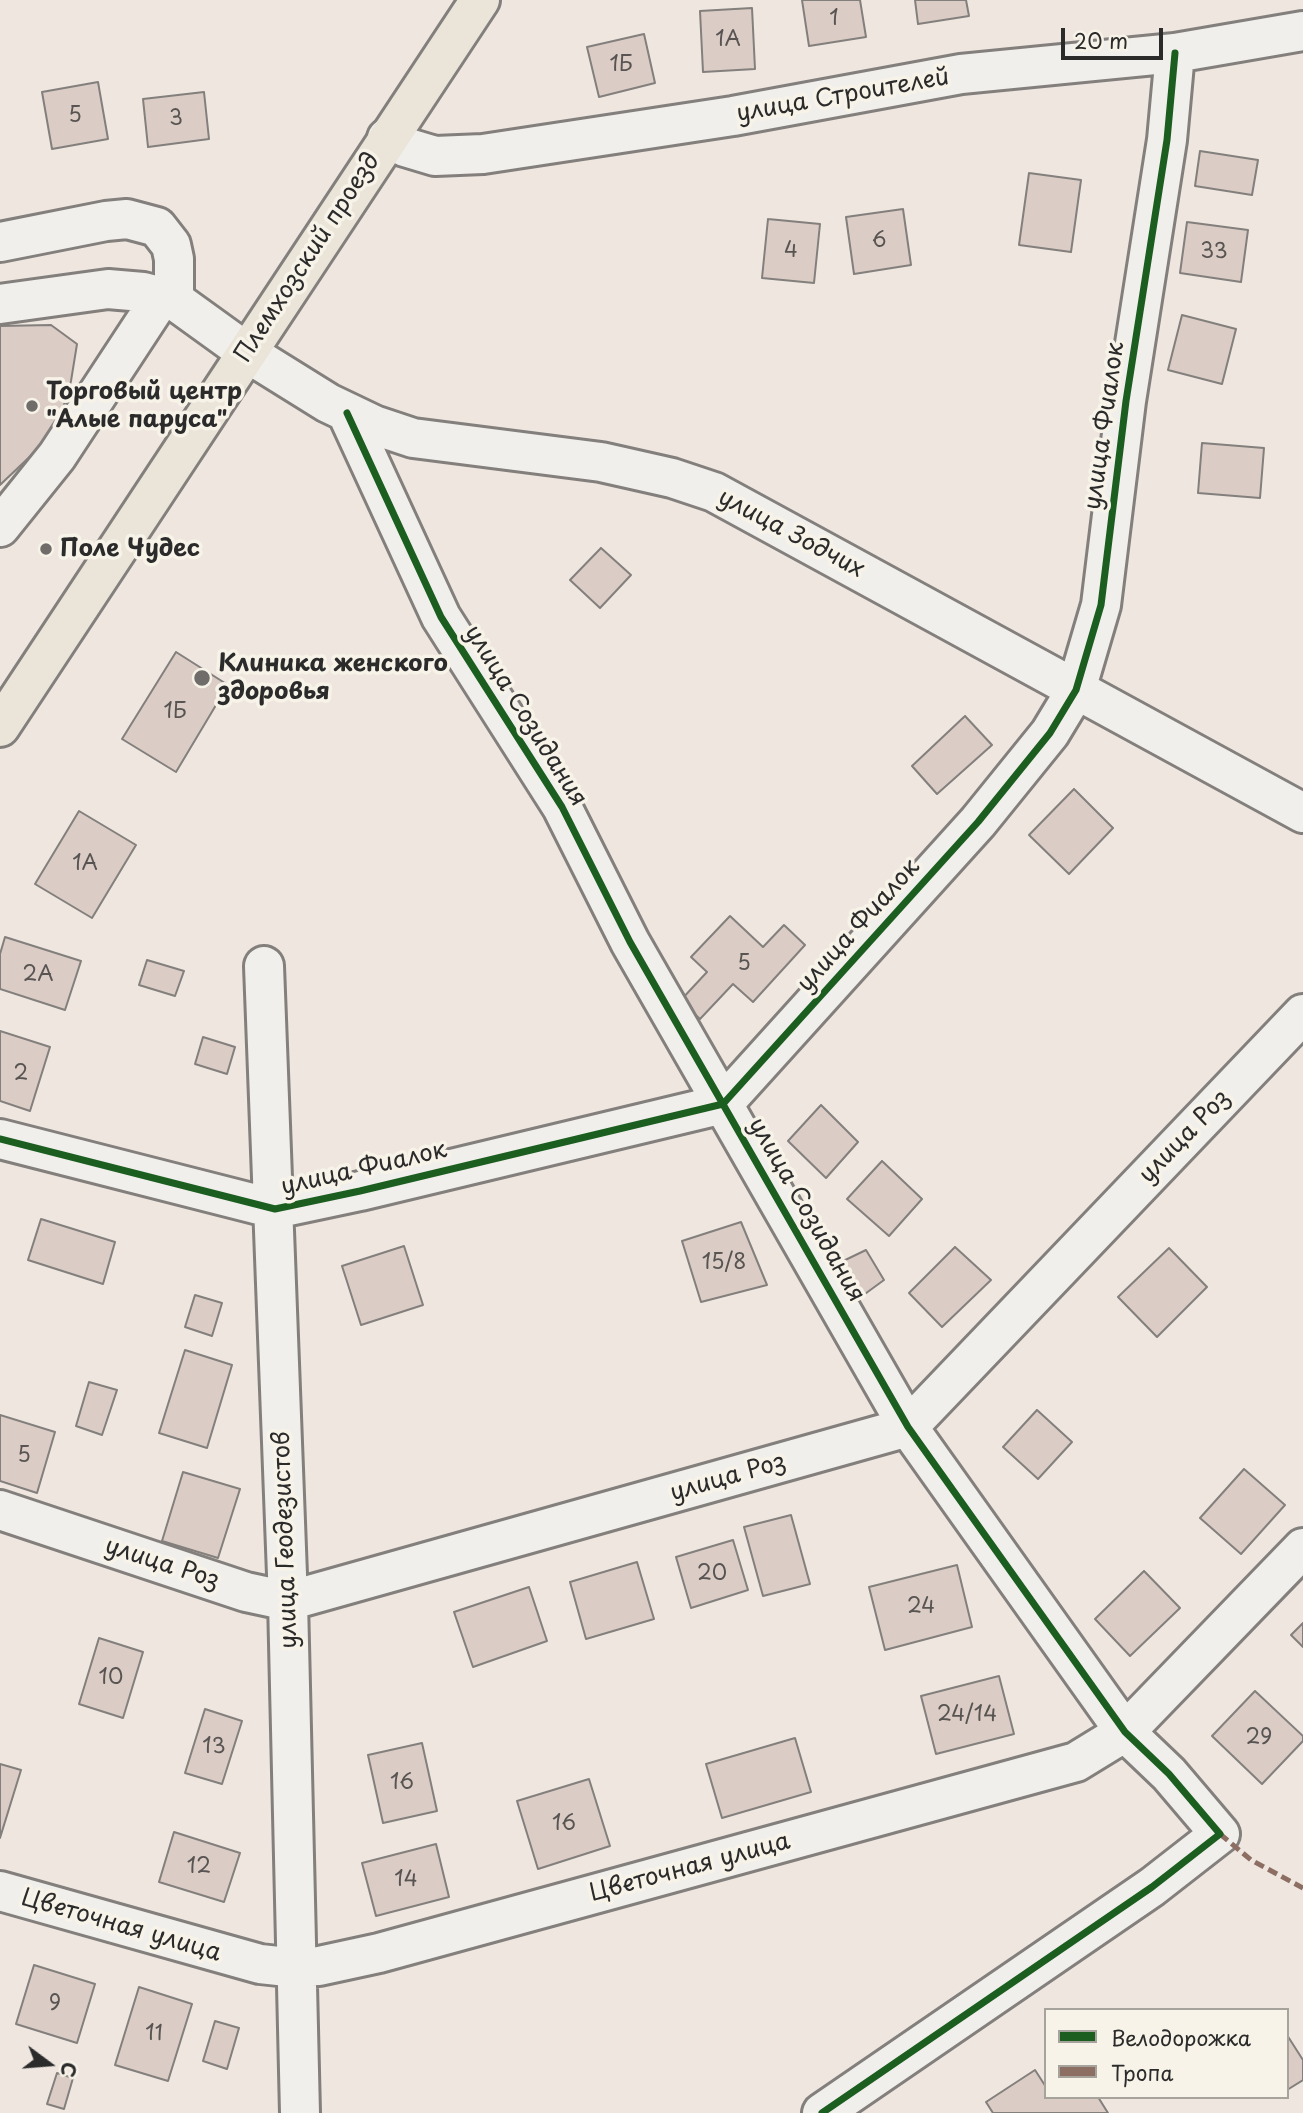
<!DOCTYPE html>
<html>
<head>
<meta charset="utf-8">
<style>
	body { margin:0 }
	#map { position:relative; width:1303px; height:2113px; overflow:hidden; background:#eee6df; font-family:"Playpen Sans",sans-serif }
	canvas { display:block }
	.legend { position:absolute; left:1044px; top:2008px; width:245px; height:91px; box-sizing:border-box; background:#f7f3e8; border:2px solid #a5a39c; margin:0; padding:9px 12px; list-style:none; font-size:21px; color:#2b2b2b }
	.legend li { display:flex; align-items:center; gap:14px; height:35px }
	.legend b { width:35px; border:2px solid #a5a39c }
	.north { position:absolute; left:14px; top:2029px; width:70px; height:70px; -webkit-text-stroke:5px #f7f3e8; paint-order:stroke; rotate:106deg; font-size:19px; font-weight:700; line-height:28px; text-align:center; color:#2b2b2b }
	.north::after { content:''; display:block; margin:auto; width:24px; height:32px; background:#2b2b2b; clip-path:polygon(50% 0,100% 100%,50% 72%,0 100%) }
	.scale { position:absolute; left:1061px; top:28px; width:102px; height:32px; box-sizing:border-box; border:4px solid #2b2b2b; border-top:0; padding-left:9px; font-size:21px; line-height:24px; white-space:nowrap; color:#2b2b2b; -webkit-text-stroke:5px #f7f3e8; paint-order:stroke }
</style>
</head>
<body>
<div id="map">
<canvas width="1303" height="2113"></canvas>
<ul class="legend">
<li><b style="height:9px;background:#1b5e20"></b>Велодорожка</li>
<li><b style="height:9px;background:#8d6e63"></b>Тропа</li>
</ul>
<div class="north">С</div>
<div class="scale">20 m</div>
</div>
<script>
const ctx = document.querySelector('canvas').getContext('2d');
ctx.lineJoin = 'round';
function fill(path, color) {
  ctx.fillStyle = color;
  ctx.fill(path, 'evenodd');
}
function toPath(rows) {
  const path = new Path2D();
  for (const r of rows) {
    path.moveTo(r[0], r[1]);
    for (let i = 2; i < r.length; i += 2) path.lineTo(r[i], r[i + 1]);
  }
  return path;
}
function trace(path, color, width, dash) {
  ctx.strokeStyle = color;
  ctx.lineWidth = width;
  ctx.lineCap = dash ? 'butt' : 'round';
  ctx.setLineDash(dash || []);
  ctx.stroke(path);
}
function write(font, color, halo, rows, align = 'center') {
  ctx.font = font + ' "Playpen Sans",sans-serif';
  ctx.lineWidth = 7;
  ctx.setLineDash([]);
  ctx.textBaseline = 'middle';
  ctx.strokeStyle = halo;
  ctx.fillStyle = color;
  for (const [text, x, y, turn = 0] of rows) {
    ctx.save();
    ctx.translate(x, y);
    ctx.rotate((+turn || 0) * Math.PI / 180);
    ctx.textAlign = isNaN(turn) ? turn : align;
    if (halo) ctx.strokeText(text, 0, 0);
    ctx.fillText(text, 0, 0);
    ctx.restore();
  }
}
const building = toPath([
	[802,0,860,0,866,37,809,46,802,0],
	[915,0,966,0,969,16,918,24,915,0],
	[752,8,755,69,703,72,700,11,752,8],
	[644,34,655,83,599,97,587,47,644,34],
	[98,82,108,139,52,149,42,92,98,82],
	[204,92,209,139,148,147,143,99,204,92],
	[1200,151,1258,160,1252,195,1195,186,1200,151],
	[1029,173,1081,180,1071,252,1019,245,1029,173],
	[903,209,911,265,854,274,846,217,903,209],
	[768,219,820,224,814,283,762,278,768,219],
	[1187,222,1248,230,1241,282,1180,273,1187,222],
	[1182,315,1236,329,1222,384,1168,370,1182,315],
	[51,325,77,344,71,381,61,415,43,451,39,448,0,485,0,326,51,325],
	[1202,443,1264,448,1260,498,1198,493,1202,443],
	[601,548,631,575,600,608,570,580,601,548],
	[176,652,228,685,176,772,122,739,176,652],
	[965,716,992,745,937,794,912,766,965,716],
	[1074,789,1113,828,1069,874,1029,835,1074,789],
	[79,811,136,845,92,918,35,884,79,811],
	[730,916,763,947,784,925,805,945,753,1002,733,984,700,1019,680,1001,707,972,691,957,730,916],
	[5,937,81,961,65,1010,0,989,0,954,5,937],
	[147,960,184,971,175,996,139,985,147,960],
	[0,1031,50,1047,30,1111,0,1101,0,1031],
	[203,1037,235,1047,227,1074,195,1064,203,1037],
	[821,1105,858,1142,826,1178,788,1141,821,1105],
	[882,1161,922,1199,889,1236,847,1199,882,1161],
	[41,1219,115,1242,103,1284,28,1260,41,1219],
	[741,1222,767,1285,701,1302,682,1241,741,1222],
	[404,1246,423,1305,361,1325,342,1266,404,1246],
	[955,1247,991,1280,942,1327,909,1293,955,1247],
	[1169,1248,1207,1287,1157,1337,1118,1297,1169,1248],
	[866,1250,884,1280,858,1299,839,1263,866,1250],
	[195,1295,222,1303,212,1336,185,1327,195,1295],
	[185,1350,232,1365,207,1448,159,1433,185,1350],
	[89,1382,117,1390,102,1435,76,1426,89,1382],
	[1037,1410,1072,1442,1038,1479,1003,1447,1037,1410],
	[0,1415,55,1432,37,1493,0,1481,0,1415],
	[1244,1469,1285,1505,1241,1554,1200,1518,1244,1469],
	[183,1472,240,1489,218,1558,162,1541,183,1472],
	[791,1515,810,1584,763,1596,744,1527,791,1515],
	[733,1540,748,1590,691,1608,676,1557,733,1540],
	[637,1562,654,1619,586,1639,570,1582,637,1562],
	[957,1565,972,1627,885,1650,869,1587,957,1565],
	[1144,1571,1180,1608,1130,1656,1095,1619,1144,1571],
	[529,1587,547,1641,473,1667,454,1612,529,1587],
	[1303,1623,1303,1647,1291,1635,1303,1623],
	[99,1638,143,1652,123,1718,79,1704,99,1638],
	[999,1676,1014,1734,936,1754,921,1696,999,1676],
	[1255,1691,1303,1736,1303,1741,1262,1784,1212,1736,1255,1691],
	[205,1709,242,1721,222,1784,185,1773,205,1709],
	[795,1738,811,1792,722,1818,706,1764,795,1738],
	[422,1743,437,1811,383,1823,368,1755,422,1743],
	[0,1764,21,1770,0,1838,0,1764],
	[589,1779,610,1846,538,1869,517,1801,589,1779],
	[174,1832,240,1853,224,1902,159,1882,174,1832],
	[436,1844,449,1897,376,1916,362,1863,436,1844],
	[34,1965,95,1984,77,2043,16,2024,34,1965],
	[139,1987,192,2004,168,2081,115,2065,139,1987],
	[215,2021,239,2028,227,2069,203,2061,215,2021],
	[1287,2035,1303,2060,1303,2080,1287,2090,1287,2035],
	[1035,2070,1046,2087,1046,2097,1098,2097,1108,2113,993,2113,986,2102,1035,2070],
	[57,2073,73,2078,64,2109,47,2104,57,2073]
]);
fill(building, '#dbcdc6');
trace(building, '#837f7c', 2);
const minor = toPath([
	[387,138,405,147,435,156,483,154,733,116,961,74,1175,53,1303,31],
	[0,242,106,221,127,219,157,227,171,245,174,259,174,300,246,352,328,403,374,425,413,438,601,462,672,478,714,492,1303,813],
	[0,304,108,289,143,292,174,300],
	[347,413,441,617,562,807,630,942,908,1427,1125,1732,1169,1774,1220,1834,1152,1887,822,2113],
	[0,527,57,456,162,296],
	[264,966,288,1601,300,2113],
	[0,1139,275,1209,360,1191,723,1104,978,822,1050,733,1076,690,1101,605,1126,401,1167,140,1175,53],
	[0,1510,246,1592,288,1601,908,1427,1303,1014],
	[0,1891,260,1964,288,1967,319,1966,379,1953,1076,1762,1125,1732,1303,1548]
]);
const major = toPath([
	[0,727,480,0]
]);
trace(minor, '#837f7c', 44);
trace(major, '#837f7c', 44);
trace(minor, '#f1efeb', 38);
trace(major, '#eae4d9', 38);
trace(toPath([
	[1220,1834,1251,1860,1303,1888]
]), '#8d6e63', 5, [10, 5]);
trace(toPath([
	[347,413,441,617,562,807,630,942,908,1427,1125,1732,1169,1774,1220,1834,1152,1887,822,2113],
	[0,1139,275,1209,360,1191,723,1104,978,822,1050,733,1076,690,1101,605,1126,401,1167,140,1175,53]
]), '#1b5e20', 7);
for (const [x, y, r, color] of [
	[32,406,7,"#6f6c6a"],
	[46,549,7,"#6f6c6a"],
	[202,678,9,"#6f6c6a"]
]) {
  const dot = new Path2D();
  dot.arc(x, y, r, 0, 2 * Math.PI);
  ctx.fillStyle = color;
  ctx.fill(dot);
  trace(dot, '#f7f3e8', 2.5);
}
write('21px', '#585452', null, [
	["1",834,19],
	["1А",728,40],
	["1Б",621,65],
	["5",75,116],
	["3",176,119],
	["6",879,241],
	["4",791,251],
	["33",1214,252],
	["1Б",175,712],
	["1А",85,864],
	["5",744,964],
	["2А",38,975],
	["2",21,1074],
	["15/8",724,1263],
	["5",24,1456],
	["20",712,1574],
	["24",921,1607],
	["10",111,1678],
	["24/14",967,1715],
	["29",1259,1738],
	["13",214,1747],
	["16",402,1783],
	["16",564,1824],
	["12",199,1867],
	["14",406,1880],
	["9",55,2004],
	["11",154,2034]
]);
write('24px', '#2b2b2b', '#f7f3e8', [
	["улица Строителей",843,96,-10],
	["Племхозский проезд",308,258,-57],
	["улица Фиалок",1105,426,-82],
	["улица Зодчих",791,534,28],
	["улица Созидания",525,716,58],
	["улица Фиалок",859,926,-48],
	["улица Роз",1185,1137,-46],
	["улица Фиалок",364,1169,-13],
	["улица Созидания",806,1210,60],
	["улица Роз",728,1478,-16],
	["улица Геодезистов",286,1540,-92],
	["улица Роз",162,1564,18],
	["Цветочная улица",690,1868,-15],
	["Цветочная улица",121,1926,16]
]);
write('bold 24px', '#2b2b2b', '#f7f3e8', [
	["Торговый центр",46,392],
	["\"Алые паруса\"",46,420],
	["Поле Чудес",60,549],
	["Клиника женского",218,664],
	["здоровья",218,692]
], 'left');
</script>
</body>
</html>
